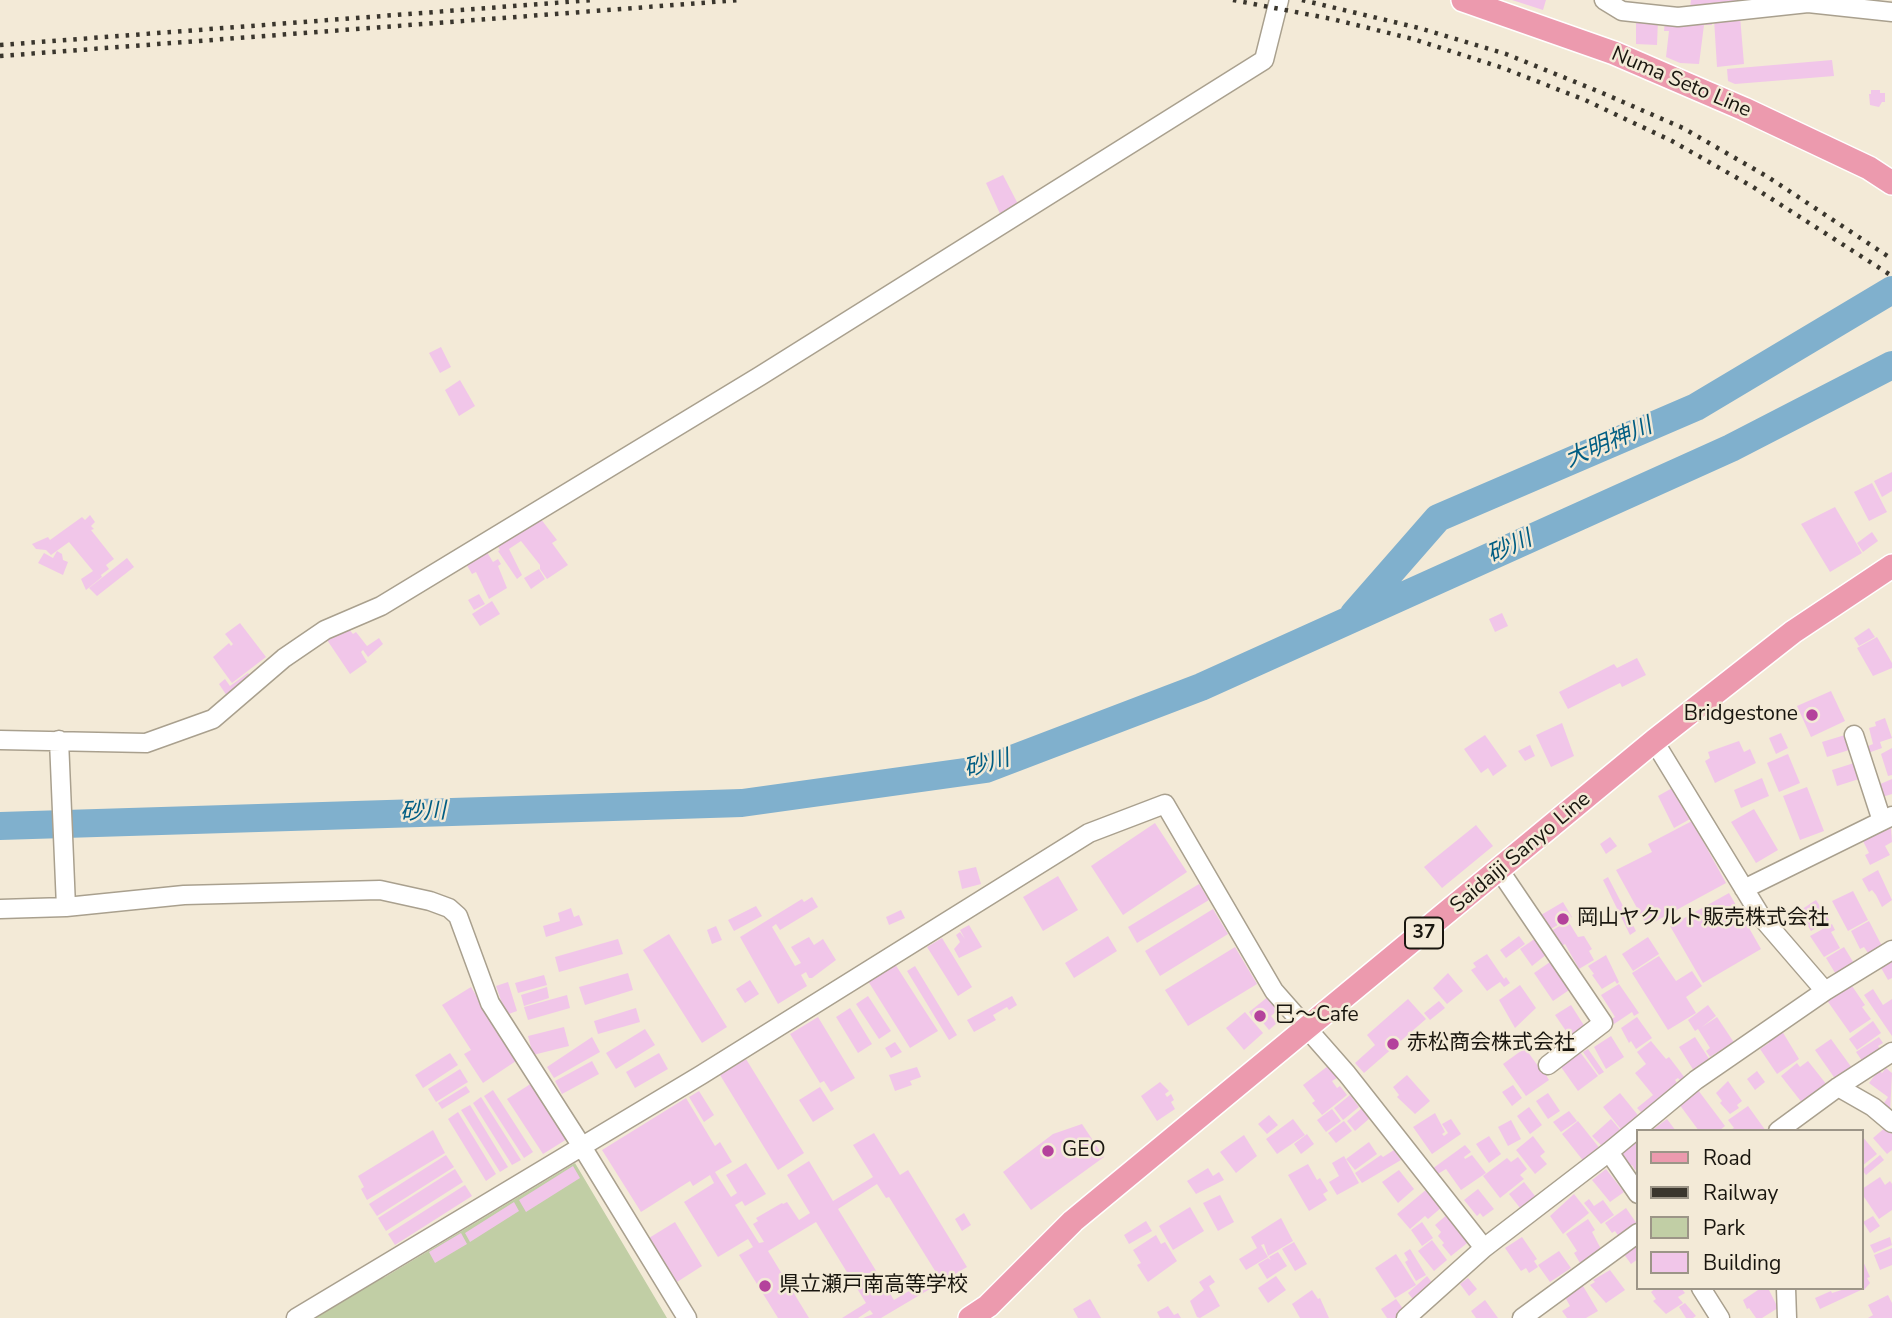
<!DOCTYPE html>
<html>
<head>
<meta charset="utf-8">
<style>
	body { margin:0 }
	#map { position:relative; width:1892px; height:1318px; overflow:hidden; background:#f3ead7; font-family:"Nunito Sans",sans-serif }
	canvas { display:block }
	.legend { position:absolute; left:1636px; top:1129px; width:228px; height:161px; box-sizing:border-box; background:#f3ead7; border:2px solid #9c9587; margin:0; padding:9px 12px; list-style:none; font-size:21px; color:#19160f }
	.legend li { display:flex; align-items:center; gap:14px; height:35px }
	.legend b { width:35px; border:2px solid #9c9587 }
</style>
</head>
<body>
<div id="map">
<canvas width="1892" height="1318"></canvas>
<ul class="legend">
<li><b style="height:9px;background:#ec9aae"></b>Road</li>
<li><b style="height:9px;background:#3a362d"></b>Railway</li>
<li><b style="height:19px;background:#c1cea5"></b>Park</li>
<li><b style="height:19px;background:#f1c6e9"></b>Building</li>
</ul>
</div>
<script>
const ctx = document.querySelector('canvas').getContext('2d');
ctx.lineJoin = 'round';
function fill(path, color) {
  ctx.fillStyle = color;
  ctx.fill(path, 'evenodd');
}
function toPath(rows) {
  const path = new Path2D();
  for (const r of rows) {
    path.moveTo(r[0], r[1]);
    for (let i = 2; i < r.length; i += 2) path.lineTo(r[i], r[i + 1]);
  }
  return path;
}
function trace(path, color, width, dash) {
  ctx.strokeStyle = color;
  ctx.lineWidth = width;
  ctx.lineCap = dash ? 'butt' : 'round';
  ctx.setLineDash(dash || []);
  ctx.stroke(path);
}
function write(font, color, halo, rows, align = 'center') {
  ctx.font = font + ' "Nunito Sans","Noto Sans JP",sans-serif';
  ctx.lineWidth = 5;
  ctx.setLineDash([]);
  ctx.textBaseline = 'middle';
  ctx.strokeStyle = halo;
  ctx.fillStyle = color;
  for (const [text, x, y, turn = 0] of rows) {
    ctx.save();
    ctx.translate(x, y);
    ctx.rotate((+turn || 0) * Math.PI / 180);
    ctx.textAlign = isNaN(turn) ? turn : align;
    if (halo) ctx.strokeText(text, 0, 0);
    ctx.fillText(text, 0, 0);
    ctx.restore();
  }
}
fill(toPath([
	[575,1163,667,1318,309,1318,370,1281,385,1277]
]), '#c1cea5');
trace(toPath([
	[1354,614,1438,518,1696,407,1892,290],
	[0,826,742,803,986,769,1201,687,1731,448,1892,365]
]), '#80b0cd', 28);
fill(toPath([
	[1512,0,1546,0,1543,10],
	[1691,0,1762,0,1690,8],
	[1740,16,1744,64,1717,67,1714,19],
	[1636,18,1658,19,1657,45,1636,44],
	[1665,19,1712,19,1712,25,1704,25,1699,64,1680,63,1666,57,1669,31,1664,31],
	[1832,60,1834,76,1735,84,1728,81,1727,69],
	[1871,90,1880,90,1880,93,1885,93,1885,102,1882,102,1879,107,1870,105,1869,94,1871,94],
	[1003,175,1018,204,1006,210,1007,213,1001,216,986,183],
	[441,347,451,367,440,373,429,353],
	[460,380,475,406,459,416,445,390],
	[1892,472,1892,491,1882,497,1874,481],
	[1872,483,1887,512,1869,521,1854,492],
	[1835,507,1862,553,1830,572,1801,524],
	[537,514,557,540,552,543,568,565,547,579,540,569,540,565,521,541,509,549,522,575,517,579,498,551,500,550,495,542],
	[90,515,95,522,91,526,94,529,91,530,114,559,106,565,109,569,101,575,102,577,86,590,81,579,93,571,69,542,51,555,46,550,36,549,32,544,48,537,50,540,82,517,85,520],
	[1872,532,1878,541,1863,552,1857,543],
	[485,549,493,562,498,559,501,564,498,566,507,588,489,599,476,572,472,574,465,562],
	[57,551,62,554,63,560,68,562,63,575,38,563,44,553,53,558],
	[127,558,134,567,97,596,89,588],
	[539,569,545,579,531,589,524,578],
	[479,594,485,604,474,610,468,600],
	[492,601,500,614,480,626,472,614],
	[1502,613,1508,626,1495,632,1489,619],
	[240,623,266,657,232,683,213,657,229,643,231,646,233,644,225,634],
	[347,627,353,634,356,632,367,646,379,638,383,644,368,657,363,650,361,652,367,662,350,674,325,637],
	[1869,628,1875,637,1859,646,1854,638],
	[1877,637,1892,663,1892,668,1873,676,1857,648],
	[1637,658,1646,675,1622,687,1620,683,1568,709,1559,692,1614,664,1617,668],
	[248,673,252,678,227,696,219,684,225,679,230,686],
	[1831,691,1845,721,1811,737,1797,706],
	[1885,718,1892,738,1880,742,1882,748,1868,753,1866,747,1873,744,1869,728,1876,726,1875,722],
	[1562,723,1574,756,1551,767,1536,735],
	[1781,733,1788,748,1776,754,1769,738],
	[1485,735,1507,766,1493,776,1488,768,1481,773,1464,749],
	[1845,735,1849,750,1827,757,1822,742],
	[1739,741,1744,752,1750,749,1756,763,1715,783,1705,761,1710,758,1708,752],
	[1530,745,1535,756,1525,761,1518,751],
	[1892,748,1892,775,1888,776,1881,754],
	[1788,754,1800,783,1779,792,1767,763],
	[1854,763,1859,779,1837,786,1832,770],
	[1762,778,1769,796,1741,808,1734,790],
	[1892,779,1892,794,1882,797,1878,785],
	[1674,787,1690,819,1674,828,1658,796],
	[1807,787,1824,831,1800,840,1783,796],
	[1754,809,1778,850,1756,863,1731,822],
	[1692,821,1726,883,1647,926,1616,870,1652,852,1648,844],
	[1155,823,1187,872,1123,915,1091,866],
	[1476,825,1493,846,1442,888,1424,867],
	[1891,828,1892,842,1885,846,1890,855,1870,865,1865,855,1869,853,1863,841],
	[1610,837,1617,846,1606,854,1600,844],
	[976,867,981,884,962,889,958,871],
	[1878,870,1892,900,1882,907,1876,895,1872,890,1869,892,1862,879],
	[1058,876,1078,910,1043,931,1023,897],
	[1608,877,1636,931,1630,935,1603,880],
	[1199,884,1209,900,1137,943,1128,927],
	[1853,891,1868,920,1848,931,1832,901],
	[1729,893,1761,949,1703,983,1670,926],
	[812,897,818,907,780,930,776,924,772,927,795,966,801,963,791,947,809,937,814,945,823,939,836,960,812,978,809,978,806,972,801,975,807,986,778,1004,740,937,802,899,804,902],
	[1816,900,1829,920,1811,931,1799,911],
	[1563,902,1572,917,1549,930,1541,915],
	[756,906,762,916,734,931,728,920],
	[571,908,574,917,579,915,583,925,546,937,543,926,560,921,558,913],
	[1213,909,1228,934,1160,976,1145,951],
	[901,910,905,918,889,925,886,917],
	[1568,921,1578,937,1584,936,1592,949,1589,951,1594,960,1579,969,1565,944,1560,947,1551,931],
	[1869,921,1882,946,1868,953,1864,947,1860,949,1851,931],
	[1832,924,1835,930,1831,932,1840,948,1824,957,1810,936],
	[969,925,982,947,959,958,954,949,960,942,956,935,960,932,965,939,960,930],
	[716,926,722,940,712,944,707,930],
	[669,934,727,1027,702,1043,643,950],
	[1108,936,1117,951,1074,978,1065,963],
	[1519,936,1525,944,1506,958,1500,950],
	[1648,937,1659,954,1633,971,1622,954],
	[942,938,972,987,958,996,927,947],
	[1536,938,1547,954,1532,966,1520,949],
	[618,939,623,954,559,972,555,957],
	[1235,947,1257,984,1188,1026,1165,990],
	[1844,947,1855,965,1837,976,1826,958],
	[1487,954,1504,979,1506,977,1510,983,1504,987,1500,982,1487,991,1471,970,1476,967,1473,963],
	[1606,955,1619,982,1617,984,1615,981,1602,989,1592,975,1594,974,1588,966],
	[1659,956,1676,981,1692,971,1702,986,1686,997,1696,1013,1668,1030,1632,973],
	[1892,959,1892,978,1888,980,1880,966],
	[1553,960,1572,988,1553,1001,1534,973],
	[895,964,938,1031,910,1048,868,981],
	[915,966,957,1035,949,1040,907,971],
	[628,973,633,990,585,1005,579,987],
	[1448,973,1463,991,1447,1004,1433,988],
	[544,975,547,985,518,993,515,983],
	[750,980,759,994,745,1003,736,989],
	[508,982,517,1011,506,1015,496,986],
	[1850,983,1865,1005,1862,1007,1871,1019,1850,1033,1826,999],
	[1619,984,1639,1013,1634,1016,1632,1012,1614,1024,1611,1019,1615,1017,1601,995],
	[1520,985,1536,1008,1515,1028,1499,1000],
	[471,987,516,1061,483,1083,464,1054,471,1050,442,1005],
	[547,987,549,998,524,1006,521,995],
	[1873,989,1883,1005,1892,999,1892,1036,1864,995],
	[567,995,570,1008,528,1020,524,1007],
	[868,996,891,1031,879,1039,856,1004],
	[1012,996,1017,1005,1009,1010,1007,1007,993,1015,996,1020,974,1032,967,1020],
	[1269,996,1280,1008,1271,1016,1277,1023,1269,1030,1256,1014,1252,1017,1249,1012],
	[1408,999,1426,1019,1364,1073,1355,1063,1375,1045,1367,1035],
	[1439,1001,1445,1008,1430,1020,1424,1013],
	[1571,1005,1585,1027,1572,1035,1569,1030,1566,1031,1555,1015],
	[1708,1005,1716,1016,1702,1027,1717,1017,1737,1047,1727,1053,1724,1048,1710,1057,1706,1051,1710,1048,1698,1029,1695,1031,1688,1020],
	[636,1008,640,1022,598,1034,594,1021],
	[850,1008,872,1044,858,1053,836,1017],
	[1245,1012,1263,1033,1244,1050,1226,1028],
	[818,1017,855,1078,831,1092,824,1081,820,1083,790,1034],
	[1637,1017,1652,1038,1636,1049,1631,1041,1629,1043,1621,1028],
	[1873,1021,1881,1033,1857,1050,1849,1039],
	[564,1027,569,1046,533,1055,528,1036],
	[645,1029,655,1045,616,1069,606,1053],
	[1782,1031,1799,1059,1777,1074,1760,1049,1769,1043,1767,1040],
	[1611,1036,1624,1057,1606,1069,1594,1047],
	[592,1037,600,1052,554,1078,547,1067],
	[1695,1037,1713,1065,1694,1071,1679,1047],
	[1879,1037,1883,1043,1878,1046,1881,1050,1863,1062,1856,1052],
	[1831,1039,1852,1068,1836,1080,1815,1050],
	[1651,1041,1666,1059,1669,1057,1685,1078,1681,1081,1678,1078,1675,1080,1677,1083,1672,1087,1676,1092,1645,1116,1637,1108,1653,1095,1635,1073,1646,1064,1637,1052],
	[895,1042,902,1052,891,1058,885,1048],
	[1525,1048,1538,1066,1540,1065,1549,1080,1526,1096,1503,1064],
	[1588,1049,1604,1072,1599,1075,1583,1052],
	[1580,1052,1598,1076,1578,1091,1561,1067],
	[450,1053,458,1065,423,1088,415,1075],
	[659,1053,668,1069,635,1088,626,1072],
	[746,1059,804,1153,778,1170,720,1075],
	[592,1061,599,1074,562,1094,555,1081],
	[1808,1061,1827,1085,1803,1104,1781,1076,1797,1063,1800,1067],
	[1328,1066,1337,1078,1332,1081,1337,1088,1340,1086,1347,1095,1322,1115,1312,1103,1315,1101,1303,1085],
	[917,1067,921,1077,910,1081,912,1085,895,1091,889,1075],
	[1886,1068,1892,1073,1890,1113,1882,1106,1888,1097,1869,1083,1879,1070,1882,1073],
	[460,1069,468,1082,436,1102,428,1089],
	[1757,1071,1765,1082,1755,1090,1747,1079],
	[1407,1075,1430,1101,1415,1114,1397,1097,1399,1095,1393,1087],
	[1728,1081,1742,1101,1737,1105,1739,1108,1730,1114,1720,1103,1722,1101,1716,1093],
	[1160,1082,1169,1091,1165,1094,1167,1097,1171,1094,1174,1100,1171,1102,1175,1109,1157,1121,1141,1096],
	[532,1083,567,1139,543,1154,507,1099],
	[1513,1085,1522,1098,1512,1106,1502,1092],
	[466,1086,470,1092,442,1109,438,1103],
	[820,1087,834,1109,813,1122,799,1100],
	[493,1090,533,1152,524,1158,484,1096],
	[1698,1090,1725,1126,1719,1131,1699,1131,1679,1104],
	[699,1091,714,1115,704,1122,689,1097],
	[1548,1093,1560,1111,1548,1119,1536,1101],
	[1620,1093,1641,1119,1624,1133,1603,1107],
	[1350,1095,1359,1107,1343,1120,1334,1108],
	[481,1097,521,1160,512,1165,473,1103],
	[686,1098,715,1146,720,1142,732,1162,715,1172,731,1197,737,1193,726,1175,746,1163,766,1194,745,1206,742,1201,735,1205,759,1243,764,1242,753,1224,758,1221,756,1218,782,1203,783,1204,787,1202,799,1220,810,1213,787,1175,809,1161,833,1201,873,1177,853,1145,874,1133,900,1175,908,1170,967,1267,881,1318,863,1318,873,1314,870,1310,858,1318,842,1318,866,1303,816,1222,768,1251,809,1318,778,1318,739,1255,753,1247,748,1239,718,1257,684,1202,714,1183,710,1175,693,1186,690,1181,641,1212,602,1150],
	[877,1184,886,1198,889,1197,937,1274,894,1300,838,1209],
	[470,1105,508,1167,500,1172,461,1110],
	[1748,1106,1766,1131,1732,1129,1734,1128,1728,1120],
	[1529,1107,1542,1125,1530,1134,1517,1116],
	[1362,1108,1370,1118,1355,1131,1347,1121],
	[1332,1109,1341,1121,1326,1132,1317,1120],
	[1569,1111,1577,1121,1561,1132,1553,1122],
	[458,1112,496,1174,486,1181,448,1119],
	[1435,1113,1445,1132,1442,1134,1444,1136,1448,1133,1442,1124,1451,1119,1461,1134,1432,1154,1413,1127],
	[1269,1115,1278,1125,1267,1134,1258,1124],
	[1293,1119,1305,1135,1277,1154,1266,1139],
	[1611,1119,1622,1132,1604,1148,1592,1136],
	[1667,1119,1676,1131,1651,1131],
	[1511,1120,1521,1139,1508,1146,1498,1127],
	[1344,1121,1352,1131,1336,1143,1328,1133],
	[1578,1121,1601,1150,1585,1163,1562,1134],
	[1082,1124,1104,1157,1031,1210,1003,1172,1053,1134],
	[1887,1126,1892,1134,1892,1150,1887,1154,1873,1138],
	[433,1130,445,1153,367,1200,361,1189,364,1187,358,1176],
	[1307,1134,1314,1144,1301,1154,1294,1144],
	[1244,1135,1257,1156,1236,1173,1220,1152],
	[1489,1136,1501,1154,1489,1163,1476,1144],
	[1533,1136,1545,1152,1540,1156,1547,1164,1535,1174,1516,1150],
	[1862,1136,1877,1154,1862,1166],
	[1638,1137,1638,1168,1635,1170,1632,1165,1629,1168,1617,1151],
	[1369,1142,1377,1154,1355,1170,1346,1159],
	[1465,1145,1471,1152,1464,1157,1465,1159,1472,1155,1486,1173,1461,1190,1446,1169,1436,1175,1432,1169],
	[1394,1150,1401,1160,1362,1183,1355,1173,1381,1155,1383,1157],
	[446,1155,454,1167,377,1216,369,1204],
	[1880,1155,1884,1160,1866,1175,1862,1170],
	[1344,1156,1359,1183,1337,1195,1329,1182,1339,1176,1332,1163],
	[1518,1157,1527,1169,1520,1175,1524,1179,1500,1198,1483,1176,1507,1158,1511,1162],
	[1308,1164,1317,1180,1320,1178,1328,1191,1323,1194,1327,1200,1309,1211,1288,1175],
	[573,1166,580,1178,526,1212,519,1200],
	[1208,1168,1213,1176,1219,1172,1224,1180,1196,1194,1187,1181],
	[455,1169,463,1182,386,1231,378,1218],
	[1606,1169,1624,1192,1610,1202,1592,1180],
	[1399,1170,1414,1189,1398,1203,1382,1182],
	[1880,1177,1885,1185,1890,1181,1892,1184,1892,1210,1879,1219,1862,1194,1862,1189],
	[1524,1182,1539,1201,1524,1213,1509,1194],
	[465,1185,472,1196,395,1245,388,1234],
	[1427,1189,1442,1207,1428,1219,1425,1216,1410,1229,1397,1214],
	[1478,1189,1494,1209,1483,1217,1480,1213,1477,1216,1464,1200],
	[1574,1194,1589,1213,1563,1234,1550,1216],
	[1220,1195,1234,1222,1218,1231,1203,1203],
	[1589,1199,1594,1206,1603,1200,1614,1215,1601,1224,1584,1203],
	[514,1202,519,1211,470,1242,465,1233],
	[1190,1207,1204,1231,1173,1250,1159,1226],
	[1626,1208,1637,1224,1619,1237,1615,1231,1612,1233,1605,1223],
	[964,1213,971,1225,962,1231,955,1219],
	[1449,1213,1471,1240,1451,1256,1442,1245,1444,1243,1438,1236,1441,1232,1435,1225],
	[1873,1216,1880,1226,1870,1233,1863,1222],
	[1281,1218,1293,1241,1268,1256,1264,1244,1261,1245,1268,1257,1246,1270,1239,1259,1257,1248,1251,1237],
	[1588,1219,1595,1230,1592,1232,1601,1249,1580,1263,1574,1253,1577,1251,1566,1234],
	[1146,1221,1152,1231,1129,1244,1124,1235],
	[675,1222,702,1266,677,1282,649,1238],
	[1422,1222,1433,1238,1422,1246,1411,1230],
	[461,1233,467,1244,435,1263,429,1252],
	[1156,1235,1161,1244,1165,1242,1177,1261,1148,1282,1137,1265,1141,1263,1133,1250],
	[1522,1237,1537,1259,1534,1261,1538,1267,1529,1273,1526,1268,1521,1271,1505,1248],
	[1890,1237,1892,1245,1874,1253,1870,1245],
	[1432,1240,1447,1260,1434,1271,1418,1251],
	[1294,1242,1307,1264,1295,1271,1282,1249],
	[1638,1242,1638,1259,1631,1264,1623,1253],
	[1892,1248,1892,1265,1880,1270,1874,1255],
	[1410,1249,1426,1275,1416,1281,1405,1262,1408,1260,1404,1253],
	[1559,1251,1571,1268,1550,1282,1538,1265],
	[1278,1252,1287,1266,1267,1279,1258,1264,1268,1258,1271,1260,1269,1257],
	[1396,1254,1416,1285,1395,1298,1375,1268],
	[1862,1259,1870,1277,1867,1278,1870,1283,1864,1290,1862,1284],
	[1610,1270,1625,1290,1606,1303,1590,1285,1595,1282,1593,1280],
	[1210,1275,1215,1282,1209,1286,1220,1306,1200,1318,1197,1317,1190,1301,1204,1290,1199,1282],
	[1276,1276,1286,1290,1268,1303,1258,1288],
	[1427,1276,1436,1288,1416,1303,1408,1293],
	[1468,1278,1477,1289,1469,1296,1460,1284],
	[1583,1278,1586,1284,1583,1286,1598,1311,1586,1318,1567,1318,1562,1311,1570,1306,1565,1297],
	[1656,1288,1681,1288,1685,1293,1678,1297,1683,1303,1666,1314,1653,1301,1656,1299,1651,1292],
	[1761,1288,1768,1288,1778,1308,1762,1318,1756,1318,1749,1308,1747,1309,1743,1300],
	[1848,1288,1860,1288,1861,1290,1820,1309,1815,1298,1831,1291,1832,1293],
	[1312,1290,1318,1299,1320,1298,1329,1318,1300,1318,1292,1304],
	[1888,1295,1892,1303,1892,1318,1868,1318,1873,1315,1868,1305],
	[1090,1299,1101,1318,1078,1318,1073,1309],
	[1396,1299,1406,1313,1400,1318,1387,1318,1381,1309],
	[1485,1300,1498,1318,1476,1318,1471,1311],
	[1685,1303,1696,1316,1693,1318,1686,1318,1679,1307],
	[1168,1306,1174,1315,1178,1313,1181,1318,1160,1318,1157,1312]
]), '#f1c6e9');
const minor = toPath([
	[1604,0,1622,11,1678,17,1808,3,1892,12],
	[1854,735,1882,821],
	[0,740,146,743,213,719,284,658,325,630,381,606,760,376,1264,60,1279,0],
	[59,740,66,907],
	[1654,741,1762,918,1825,991],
	[1500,871,1603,1023,1548,1065],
	[1744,889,1892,816],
	[0,909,66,907,184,895,380,890,430,901,449,908,458,916,490,1003,581,1145,687,1318],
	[1838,1087,1873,1107,1892,1123],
	[1778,1131,1838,1087,1892,1052],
	[1609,1152,1638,1194],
	[1701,1288,1720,1318],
	[1786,1288,1787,1318],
	[296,1318,701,1075,1089,833,1165,804,1274,991,1347,1074,1484,1248],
	[1406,1318,1484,1248,1609,1152,1696,1080,1825,991,1892,950],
	[1522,1318,1638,1233]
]);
const major = toPath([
	[1463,0,1614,53,1744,109,1869,168,1892,183],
	[970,1318,988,1306,1073,1221,1654,741,1793,632,1892,566]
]);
trace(minor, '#a9a08e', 21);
trace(major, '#fff', 26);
trace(minor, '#fff', 18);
trace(major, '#ec9aae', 23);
trace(toPath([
	[1233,0,1332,19,1413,39,1503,68,1585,100,1672,141,1753,187,1892,276],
	[1302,0,1419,28,1506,54,1600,92,1683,128,1768,177,1892,259],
	[0,45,593,0],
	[0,56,740,0]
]), '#3a362d', 4.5, [3.5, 7]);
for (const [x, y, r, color] of [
	[1812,715,7,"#b4429c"],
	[1563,919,7,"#b4429c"],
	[1260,1016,7,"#b4429c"],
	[1393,1044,7,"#b4429c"],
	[1048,1151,7,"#b4429c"],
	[765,1286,7,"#b4429c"]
]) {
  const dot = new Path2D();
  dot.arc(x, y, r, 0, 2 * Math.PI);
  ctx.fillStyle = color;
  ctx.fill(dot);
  trace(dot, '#f3ead7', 2.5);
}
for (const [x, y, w] of [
	[1424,933,38]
]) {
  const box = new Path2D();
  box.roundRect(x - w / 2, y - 15.5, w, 31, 5);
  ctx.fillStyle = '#f3ead7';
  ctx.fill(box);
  trace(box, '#19160f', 2);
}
write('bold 19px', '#19160f', null, [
	["37",1424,933]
]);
write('21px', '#19160f', '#f3ead7', [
	["Numa Seto Line",1681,83,23],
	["Saidaiji Sanyo Line",1521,853,-40]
]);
write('21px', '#19160f', '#f3ead7', [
	["Bridgestone",1798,715,"right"],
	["岡山ヤクルト販売株式会社",1577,919],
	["巳～Cafe",1274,1016],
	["赤松商会株式会社",1407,1044],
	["GEO",1062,1151],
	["県立瀬戸南高等学校",779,1286]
], 'left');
write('italic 23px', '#005d83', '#f3ead7', [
	["大明神川",1609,444,-23],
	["砂川",1510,548,-24],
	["砂川",987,765,-15],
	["砂川",423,813,-2]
]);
</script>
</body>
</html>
